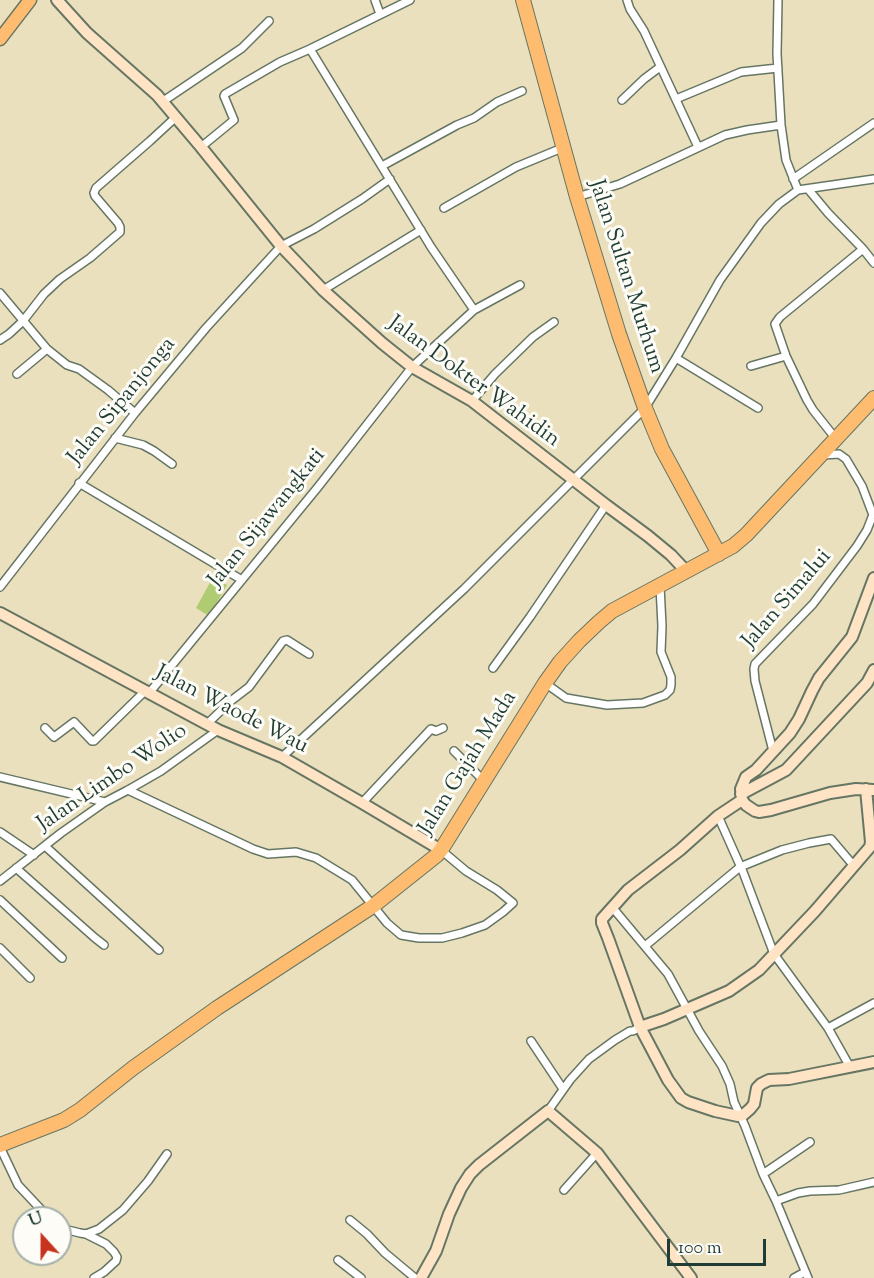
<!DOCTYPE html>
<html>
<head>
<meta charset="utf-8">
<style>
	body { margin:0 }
	#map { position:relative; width:874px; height:1278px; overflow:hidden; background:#eae0bd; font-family:"Sorts Mill Goudy",serif }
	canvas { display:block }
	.north { position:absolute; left:12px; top:1206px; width:60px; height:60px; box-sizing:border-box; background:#fdfcf7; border:2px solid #a4b0a9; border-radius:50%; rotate:339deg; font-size:16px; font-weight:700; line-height:24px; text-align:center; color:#1f3d34 }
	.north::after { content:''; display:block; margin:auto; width:21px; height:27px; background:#c8321e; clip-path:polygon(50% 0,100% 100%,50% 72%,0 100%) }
	.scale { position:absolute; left:667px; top:1239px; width:99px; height:27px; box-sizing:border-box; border:3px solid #1f3d34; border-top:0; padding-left:8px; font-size:18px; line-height:21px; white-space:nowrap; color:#1f3d34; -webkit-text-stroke:4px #fdfcf7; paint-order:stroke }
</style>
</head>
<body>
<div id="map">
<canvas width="874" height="1278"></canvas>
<div class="north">U</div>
<div class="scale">100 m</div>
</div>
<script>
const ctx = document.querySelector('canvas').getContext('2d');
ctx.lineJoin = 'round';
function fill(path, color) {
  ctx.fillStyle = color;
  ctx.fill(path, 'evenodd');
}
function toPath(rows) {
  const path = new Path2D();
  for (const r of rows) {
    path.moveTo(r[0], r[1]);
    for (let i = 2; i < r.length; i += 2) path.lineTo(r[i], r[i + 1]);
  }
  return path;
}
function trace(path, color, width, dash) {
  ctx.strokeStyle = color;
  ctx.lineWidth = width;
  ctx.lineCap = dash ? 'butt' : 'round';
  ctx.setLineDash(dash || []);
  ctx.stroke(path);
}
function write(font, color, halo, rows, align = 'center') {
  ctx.font = font + ' "Sorts Mill Goudy",serif';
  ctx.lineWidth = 6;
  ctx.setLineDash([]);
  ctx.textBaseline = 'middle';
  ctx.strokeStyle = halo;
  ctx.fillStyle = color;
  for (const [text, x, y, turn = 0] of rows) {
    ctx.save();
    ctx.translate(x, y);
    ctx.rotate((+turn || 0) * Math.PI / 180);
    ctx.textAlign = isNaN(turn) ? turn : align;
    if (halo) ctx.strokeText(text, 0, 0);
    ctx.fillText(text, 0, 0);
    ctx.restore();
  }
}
fill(toPath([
	[213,577,227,585,209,616,196,608]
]), '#b0cc73');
const street = toPath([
	[375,0,380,14],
	[410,0,310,49,431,247,474,310],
	[627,0,630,9,644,31,698,147],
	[778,0,777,54,781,125,786,160,798,190],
	[676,99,741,72,778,68],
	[622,100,644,79,660,67],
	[162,102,242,48,269,21],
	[201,147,234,120,224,96,225,94,280,62,310,49],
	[382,166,457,125,474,118,497,102,522,91],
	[793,179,874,123],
	[808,189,828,213,863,249,874,263],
	[577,197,620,184,725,135,747,130,781,125],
	[444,208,516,167,562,148],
	[323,290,421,230],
	[0,293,47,349,67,365,79,369,108,390,135,413],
	[0,340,9,334,23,321,44,294,60,279,90,258,120,232,120,227,118,223,95,196,94,193,96,188,150,141,176,117],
	[676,358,758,408],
	[751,366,786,356],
	[17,374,47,349],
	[472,401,495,374,533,337,554,322],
	[115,438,143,445,154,451,172,464],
	[836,439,813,410,807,400,786,356,775,324,780,317,863,249],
	[823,455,839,454,846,459,862,486,873,515],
	[79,483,242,580],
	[0,587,135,413,206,328,281,246,314,229,362,199,390,179],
	[493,668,530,617,606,505],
	[545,683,566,698,607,705,643,703,665,695,670,690,671,685,671,677,661,652,662,626,660,586],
	[150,692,318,487,412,367,474,310,520,285],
	[207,724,232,700,249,687,283,641,287,640,309,654],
	[45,728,54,737,74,722,92,741,94,741,142,694,145,690],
	[454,751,484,781],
	[773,751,755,681,754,669,755,664,813,604,857,546,867,530,874,512],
	[282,757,464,589,645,408,676,358,720,280,761,223,779,204,798,190,874,179],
	[0,777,105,802],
	[128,790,253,849,268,854,296,852,316,858,352,880,387,923,401,935,419,938,442,938,462,933,485,925,503,912,513,903,497,890,466,871,441,850],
	[362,803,431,729,436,731,443,728],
	[718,816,743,872,774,954,828,1028,850,1067],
	[0,832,34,855],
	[45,846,159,950],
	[16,868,95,938,104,945],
	[0,881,61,833,105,802,128,790,161,771,218,730],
	[0,900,62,958],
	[612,907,668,974,699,1031,722,1066,730,1084,734,1102,745,1126,763,1174],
	[645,946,740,867,782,850,809,843,831,839,854,866],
	[0,948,30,978],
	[828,1028,874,1003],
	[531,1041,563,1089],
	[548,1111,570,1080,589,1059,615,1040,630,1031,633,1031,640,1027],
	[0,1147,18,1185,49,1218],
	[564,1190,597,1153],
	[776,1201,798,1193,810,1191,839,1190,874,1182],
	[350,1220,367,1234,385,1253,415,1278],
	[60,1227,64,1229,80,1233,86,1234,99,1229,123,1210,148,1181,167,1154],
	[86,1234,106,1244,114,1252,117,1257,116,1261,104,1272,94,1278],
	[338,1260,361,1278],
	[794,1278,805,1272],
	[808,1278,776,1201,763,1174,810,1142]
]);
const secondary = toPath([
	[57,0,87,33,157,95,201,147,281,246,323,290,382,343,412,367,472,401,606,505,648,536,671,555,686,571],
	[874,578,852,637,819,678,812,691,799,719,790,733,756,770,746,777,741,789,742,800,746,805,755,811,759,812,771,810,830,793,856,789,874,790],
	[0,613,218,730,282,757,362,803,441,850],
	[741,794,786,770,867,683,874,670],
	[742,800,718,816,680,850,628,890,602,919,602,923,608,938,640,1027,668,1080,681,1098,688,1102,715,1111,738,1116,743,1115,750,1109,754,1104,757,1088,761,1084,769,1080,789,1079,874,1062],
	[640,1027,664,1019,729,991,759,970,815,911,870,847,871,842,866,789],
	[421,1278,436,1251,449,1214,461,1188,470,1174,479,1165,548,1111,597,1153,691,1278]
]);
const primary = toPath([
	[0,39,30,0]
]);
const highway = toPath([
	[523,0,577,197,619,334,645,408,662,449,719,554],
	[0,1145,64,1120,80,1110,133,1068,217,1008,373,906,437,855,441,850,545,683,560,662,579,641,599,622,612,611,733,546,746,535,874,398]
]);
trace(street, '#667664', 10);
trace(secondary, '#667664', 14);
trace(primary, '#667664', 15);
trace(highway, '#667664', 16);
trace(street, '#fff', 7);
trace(secondary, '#fee4c5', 10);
trace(primary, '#fdbc6f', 12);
trace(highway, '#fdbc6f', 14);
write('22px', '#1f3d34', '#fdfcf7', [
	["Jalan Sultan Murhum",625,277,72],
	["Jalan Dokter Wahidin",473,383,36],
	["Jalan Sipanjonga",123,402,-51],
	["Jalan Sijawangkati",268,519,-51],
	["Jalan Simalui",788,600,-49],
	["Jalan Waode Wau",231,711,27],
	["Jalan Gajah Mada",469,764,-58],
	["Jalan Limbo Wolio",113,779,-34]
]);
</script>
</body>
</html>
